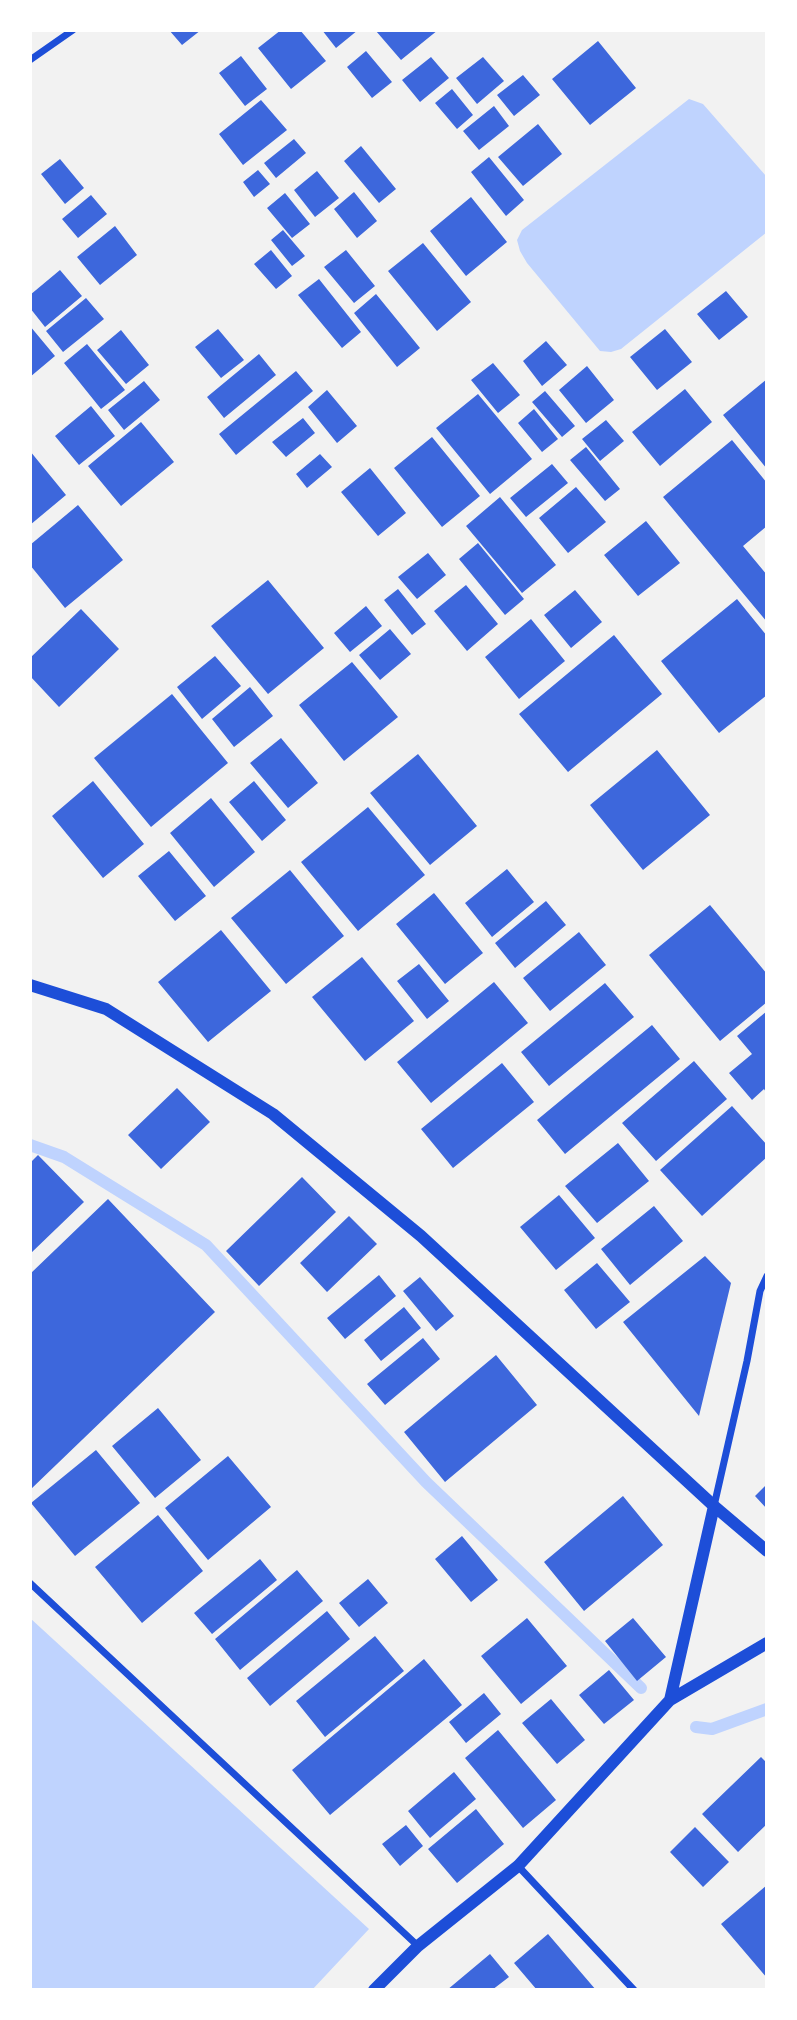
<!DOCTYPE html>
<html>
<head>
<meta charset="utf-8">
<style>
	body { margin:0 }
	#map { position:relative; width:797px; height:2020px; overflow:hidden; background:#f2f2f2; font-family:Mulish,sans-serif }
	canvas { display:block }
	.frame { position:absolute; inset:0; border:32px solid #fff; pointer-events:none }
</style>
</head>
<body>
<div id="map">
<canvas width="797" height="2020"></canvas>
<div class="frame"></div>
</div>
<script>
const ctx = document.querySelector('canvas').getContext('2d');
ctx.lineJoin = 'round';
function fill(path, color) {
  ctx.fillStyle = color;
  ctx.fill(path, 'evenodd');
}
function toPath(rows) {
  const path = new Path2D();
  for (const r of rows) {
    path.moveTo(r[0], r[1]);
    for (let i = 2; i < r.length; i += 2) path.lineTo(r[i], r[i + 1]);
  }
  return path;
}
function trace(path, color, width, dash) {
  ctx.strokeStyle = color;
  ctx.lineWidth = width;
  ctx.lineCap = dash ? 'butt' : 'round';
  ctx.setLineDash(dash || []);
  ctx.stroke(path);
}
fill(toPath([
	[689,99,703,104,766,176,767,232,621,349,611,352,600,351,527,263,520,251,517,240,522,230],
	[30,1618,369,1929,312,1990,30,1990]
]), '#bfd3fe');
trace(toPath([
	[30,1145,64,1157,206,1245,426,1482,641,1688],
	[696,1727,712,1729,767,1709]
]), '#bfd3fe', 12);
fill(toPath([
	[169,30,201,30,182,45],
	[281,30,300,30,326,61,291,89,258,48],
	[322,30,358,30,336,48],
	[378,30,438,30,401,60,376,31],
	[598,41,636,88,590,125,552,79],
	[366,51,392,82,372,98,347,67],
	[241,56,267,89,245,106,219,73],
	[431,57,449,78,420,102,402,80],
	[483,57,504,81,477,104,456,78],
	[523,75,540,95,514,116,497,95],
	[452,89,473,115,457,129,435,103],
	[261,100,287,130,243,165,219,134],
	[494,106,509,126,479,150,463,131],
	[538,124,562,154,523,186,498,157],
	[294,139,306,153,276,178,264,163],
	[361,146,396,189,379,203,344,161],
	[489,157,524,200,506,216,471,172],
	[60,159,84,188,65,204,41,174],
	[258,170,270,184,254,197,243,182],
	[317,171,339,198,315,217,294,190],
	[354,192,377,221,357,238,334,209],
	[285,193,310,224,292,238,267,208],
	[91,195,107,214,78,238,62,219],
	[471,197,507,242,466,276,430,231],
	[115,226,137,255,100,285,77,257],
	[283,230,305,256,292,266,271,240],
	[423,243,471,302,437,331,388,271],
	[271,250,292,276,276,289,254,264],
	[346,250,375,286,354,303,324,267],
	[60,270,82,296,45,327,30,308,30,295],
	[319,279,361,332,342,348,298,295],
	[726,291,748,317,719,340,697,314],
	[376,294,420,348,397,367,354,313],
	[86,298,104,319,63,352,46,331],
	[30,326,55,356,30,377],
	[218,329,244,360,221,378,195,347],
	[665,329,692,362,657,390,630,357],
	[121,330,149,365,126,384,97,350],
	[546,341,567,365,542,386,523,361],
	[87,344,125,390,101,409,64,363],
	[259,354,276,375,224,418,207,397],
	[493,363,520,395,498,413,471,380],
	[587,366,614,400,586,423,559,390],
	[296,371,313,391,236,455,219,434],
	[767,379,767,469,723,415],
	[144,381,160,400,124,430,108,410],
	[685,389,712,422,660,466,632,432],
	[327,390,357,426,337,443,308,407],
	[545,391,575,426,562,437,532,402],
	[478,394,532,459,490,494,436,428],
	[91,406,115,436,79,465,55,436],
	[534,409,558,439,542,452,518,423],
	[303,418,315,433,286,457,272,442],
	[606,420,624,441,600,461,582,439],
	[141,422,174,462,121,506,88,466],
	[432,437,480,496,442,527,394,468],
	[732,440,767,483,767,526,743,546,767,575,767,622,663,497],
	[586,447,620,489,605,501,570,460],
	[30,451,66,495,30,525],
	[320,454,332,467,307,488,296,474],
	[552,464,568,483,526,517,510,498],
	[370,468,406,513,378,536,341,492],
	[576,487,606,522,568,553,539,518],
	[500,497,556,565,522,593,466,526],
	[78,505,123,560,65,608,30,565,30,545],
	[646,521,680,563,638,596,604,555],
	[478,543,524,599,505,615,459,559],
	[428,553,446,575,417,599,398,577],
	[268,580,324,648,268,694,211,626],
	[466,585,498,624,467,651,434,611],
	[398,589,426,624,412,635,384,600],
	[575,590,602,622,571,648,544,615],
	[737,599,767,636,767,695,719,733,661,661],
	[366,606,382,626,350,652,334,633],
	[81,609,119,649,59,707,30,676,30,658],
	[531,619,565,661,519,699,485,657],
	[390,629,411,654,380,680,359,655],
	[614,635,662,694,568,772,519,714],
	[215,656,241,686,202,719,177,687],
	[352,662,398,717,344,761,299,705],
	[250,687,273,716,234,747,212,719],
	[172,694,228,763,151,827,94,758],
	[281,738,318,783,288,808,250,763],
	[657,750,710,815,643,870,590,805],
	[418,754,477,826,430,865,370,793],
	[93,781,144,844,103,878,52,816],
	[254,781,286,820,262,841,229,802],
	[211,798,255,852,214,887,170,833],
	[368,807,425,875,358,931,301,862],
	[169,851,206,896,175,921,138,876],
	[507,869,534,902,492,937,465,903],
	[290,870,344,936,286,984,231,918],
	[434,893,483,953,445,984,396,924],
	[546,901,566,925,515,968,495,943],
	[710,905,767,974,767,1002,720,1041,649,955],
	[221,930,271,991,208,1042,158,982],
	[579,932,606,965,550,1011,523,978],
	[362,957,414,1021,365,1061,312,997],
	[419,964,449,1001,427,1019,397,981],
	[494,982,528,1023,431,1103,397,1062],
	[605,983,634,1017,549,1086,521,1052],
	[767,1011,767,1094,764,1089,752,1100,729,1073,752,1054,737,1036],
	[652,1025,680,1059,565,1154,537,1120],
	[694,1061,727,1099,656,1161,622,1123],
	[502,1063,534,1102,453,1168,421,1129],
	[177,1088,210,1122,161,1169,128,1135],
	[732,1106,767,1145,767,1157,702,1216,660,1170],
	[618,1143,649,1181,597,1223,565,1186],
	[38,1155,84,1202,30,1254,30,1163],
	[302,1177,336,1212,259,1286,226,1251],
	[559,1195,595,1238,556,1270,520,1227],
	[108,1199,215,1312,30,1490,30,1274],
	[654,1206,683,1241,630,1285,601,1249],
	[349,1216,377,1244,327,1292,300,1263],
	[705,1256,731,1283,699,1416,623,1322],
	[597,1263,630,1302,596,1329,564,1290],
	[379,1275,396,1296,345,1339,327,1318],
	[420,1277,454,1316,436,1331,403,1291],
	[404,1307,421,1328,381,1361,364,1340],
	[423,1338,440,1359,385,1405,367,1384],
	[496,1355,537,1405,445,1482,404,1432],
	[158,1408,201,1460,155,1498,112,1446],
	[96,1450,140,1503,75,1556,31,1503],
	[228,1456,271,1507,208,1560,165,1508],
	[767,1484,767,1509,755,1496],
	[623,1496,663,1545,584,1611,544,1562],
	[158,1515,203,1571,142,1623,95,1567],
	[462,1536,498,1580,471,1602,435,1559],
	[260,1559,277,1580,212,1634,194,1613],
	[297,1570,323,1601,240,1670,215,1639],
	[368,1579,388,1603,359,1627,339,1603],
	[327,1611,350,1639,270,1706,247,1678],
	[527,1618,567,1666,521,1704,481,1656],
	[633,1618,666,1657,637,1681,605,1641],
	[375,1636,404,1671,325,1737,296,1701],
	[424,1659,462,1705,330,1815,292,1770],
	[609,1670,634,1700,604,1724,579,1695],
	[484,1693,501,1714,466,1743,449,1722],
	[551,1699,585,1740,557,1764,522,1723],
	[498,1730,556,1800,523,1828,465,1758],
	[761,1757,767,1763,767,1824,738,1852,702,1814],
	[454,1772,476,1799,430,1838,408,1811],
	[476,1809,504,1844,457,1883,428,1849],
	[406,1825,423,1846,400,1866,382,1844],
	[695,1827,729,1862,703,1887,670,1852],
	[767,1885,767,1978,721,1924],
	[548,1934,596,1990,537,1990,514,1963],
	[490,1954,509,1977,492,1990,447,1990]
]), '#3d67dc');
trace(toPath([
	[30,60,73,30],
	[714,1506,747,1361,760,1291,767,1276],
	[30,1583,418,1946],
	[518,1866,634,1990]
]), '#1d4ed8', 7);
trace(toPath([
	[30,985,106,1009,273,1114,421,1236,714,1506,767,1551],
	[670,1700,714,1506],
	[374,1990,418,1946,518,1866,670,1700,767,1643]
]), '#1d4ed8', 12);
</script>
</body>
</html>
